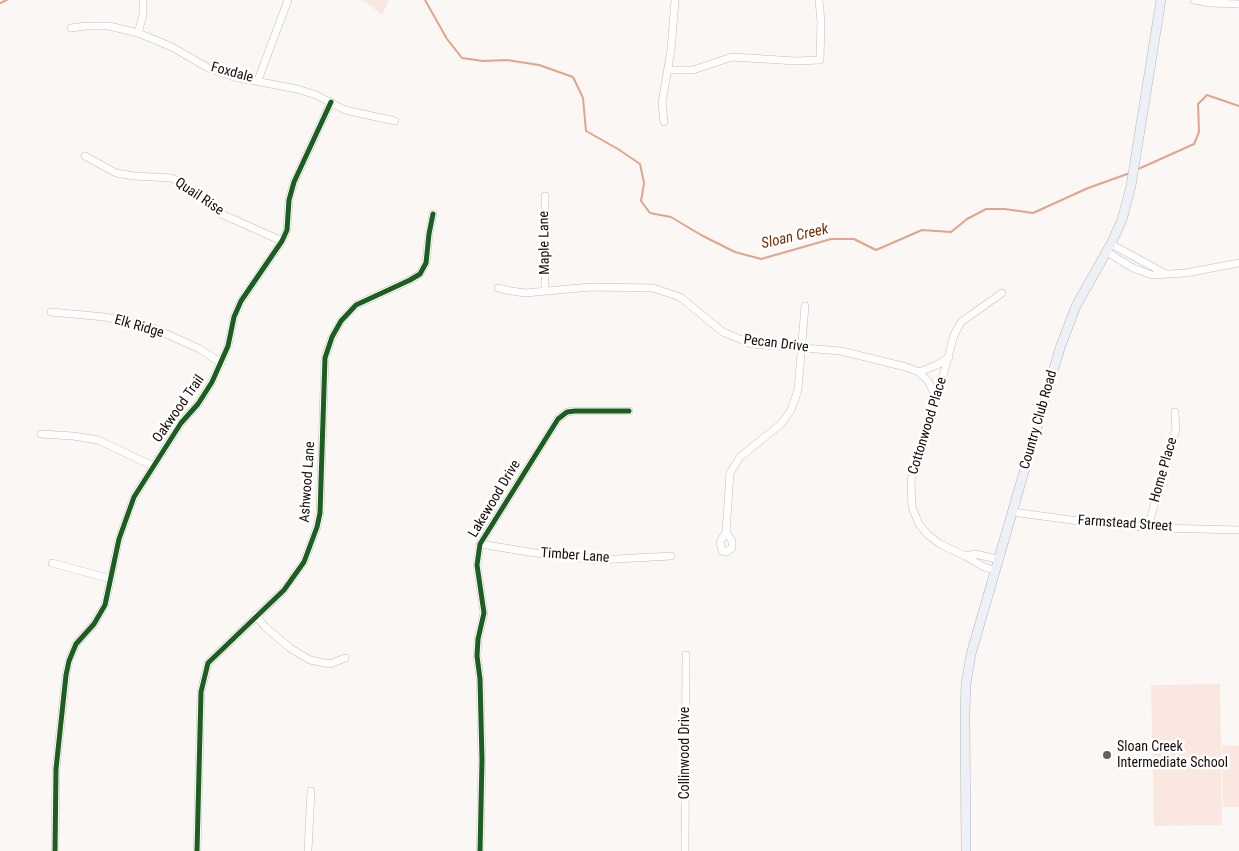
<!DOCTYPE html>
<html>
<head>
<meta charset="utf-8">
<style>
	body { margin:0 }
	canvas { display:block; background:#fbf7f5 }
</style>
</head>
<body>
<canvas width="1239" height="851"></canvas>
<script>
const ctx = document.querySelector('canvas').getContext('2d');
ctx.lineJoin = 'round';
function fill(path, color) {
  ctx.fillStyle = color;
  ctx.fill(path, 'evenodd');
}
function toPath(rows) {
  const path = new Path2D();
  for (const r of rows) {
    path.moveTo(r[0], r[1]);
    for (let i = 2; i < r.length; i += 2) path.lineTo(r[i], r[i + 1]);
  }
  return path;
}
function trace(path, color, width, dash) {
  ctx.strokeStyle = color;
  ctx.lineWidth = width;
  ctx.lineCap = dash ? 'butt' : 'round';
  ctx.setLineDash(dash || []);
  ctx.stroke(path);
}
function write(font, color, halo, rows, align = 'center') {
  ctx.font = font + ' "Roboto Condensed",sans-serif';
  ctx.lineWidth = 5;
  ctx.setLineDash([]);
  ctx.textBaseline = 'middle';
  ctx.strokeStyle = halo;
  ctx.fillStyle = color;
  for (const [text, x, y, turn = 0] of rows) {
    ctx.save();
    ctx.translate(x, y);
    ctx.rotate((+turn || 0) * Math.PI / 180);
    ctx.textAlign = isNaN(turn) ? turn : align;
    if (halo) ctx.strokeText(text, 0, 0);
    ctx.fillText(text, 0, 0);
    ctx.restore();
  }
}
fill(toPath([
	[363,0,389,0,382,15],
	[1220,684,1222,825,1154,826,1151,685],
	[1222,745,1239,746,1239,807,1223,807]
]), '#f9e7e0');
trace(toPath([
	[425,0,447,39,462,58,483,61,507,60,539,65,573,77,583,98,586,131,618,149,640,164,644,183,641,201,650,213,671,217,701,235,735,252,761,259,831,239,854,239,876,250,922,230,951,232,967,219,986,209,1005,209,1033,213,1088,188,1130,173],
	[0,3,7,0],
	[1136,170,1194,144,1199,132,1198,104,1207,95,1239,106]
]), '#e2a48a', 2);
const minor = toPath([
	[1194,0,1210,3,1239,4],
	[71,28,86,26,109,26,138,33,172,47,210,69,234,77,297,89,316,95,345,110,395,121],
	[138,33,143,15,143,0],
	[668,70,693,70,732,57,796,61,820,60,821,22,819,0],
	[258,80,288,0],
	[664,122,662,103,671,50,675,0],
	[85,156,116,173,134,176,172,178,198,193,217,212,282,241],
	[545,196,545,290],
	[1111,244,1166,274],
	[1107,252,1133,268,1152,275,1186,273,1239,263],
	[498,288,511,291,525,293,591,287,653,288,680,297,723,332,752,344,841,351,906,367,919,372,928,381,937,399],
	[51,312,105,317,151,327,200,349,221,363],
	[919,372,937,365,949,357],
	[41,434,73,436,98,440,153,466],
	[1012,512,1101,524,1160,528,1239,530],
	[1148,527,1176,429,1175,412],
	[726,532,732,541,732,548,726,552,722,551,720,542,726,532,730,473,740,457,781,424,791,410,798,390,805,306],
	[480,544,535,553,598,560,671,556],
	[965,556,940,544,928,535,919,524,912,507,911,480,937,399,954,335,961,322,1002,293],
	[52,563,111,579],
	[994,570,984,567,965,556,975,554,997,559],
	[256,615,265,627,290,648,310,660,330,664,345,658],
	[55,851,56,769,66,675,69,661,76,644,94,624,105,605,119,539,134,497,181,423,198,404,212,382,228,346,234,317,241,301,282,241,287,230,289,200,294,182,331,102],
	[197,851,201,692,208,663,284,590,304,562,317,527,320,513,325,358,332,337,341,321,356,305,410,280,420,274,426,263,429,234,433,214],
	[308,851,311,791],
	[480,851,482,760,480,679,477,656,478,639,484,613,477,565,480,544,558,419,567,412,575,411,629,411],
	[685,851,686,655]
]);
const major = toPath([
	[966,851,965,713,966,684,971,654,1060,348,1076,306,1111,244,1122,220,1131,186,1161,0]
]);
trace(minor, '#c5bdb9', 8);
trace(major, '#b2b6bc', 10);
trace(minor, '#fefefe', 7);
trace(major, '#edf0f5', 9);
trace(toPath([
	[55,851,56,769,66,675,69,661,76,644,94,624,105,605,119,539,134,497,181,423,198,404,212,382,228,346,234,317,241,301,282,241,287,230,289,200,294,182,331,102],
	[197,851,201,692,208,663,284,590,304,562,317,527,320,513,325,358,332,337,341,321,356,305,410,280,420,274,426,263,429,234,433,214],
	[480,851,482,760,480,679,477,656,478,639,484,613,477,565,480,544,558,419,567,412,575,411,629,411]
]), '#1b5e20', 5);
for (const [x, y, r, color] of [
	[1107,755,5,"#675e5b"]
]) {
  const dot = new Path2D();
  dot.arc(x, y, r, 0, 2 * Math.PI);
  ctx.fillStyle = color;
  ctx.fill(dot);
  trace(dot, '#fff', 2);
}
write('14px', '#170c08', '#fff', [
	["Foxdale",232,73,15],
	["Quail Rise",199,197,34],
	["Maple Lane",545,243,-91],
	["Elk Ridge",139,327,16],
	["Pecan Drive",776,344,7],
	["Oakwood Trail",179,409,-55],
	["Country Club Road",1039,420,-74],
	["Cottonwood Place",928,426,-73],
	["Home Place",1164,470,-74],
	["Ashwood Lane",308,482,-86],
	["Lakewood Drive",495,499,-59],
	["Farmstead Street",1125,524,4],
	["Timber Lane",575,556,4],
	["Collinwood Drive",685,753,-90]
]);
write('14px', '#170c08', '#fff', [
	["Sloan Creek",1117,747],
	["Intermediate School",1117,763]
], 'left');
write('italic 15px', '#792c00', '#fff', [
	["Sloan Creek",795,237,-13]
]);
</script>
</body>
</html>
